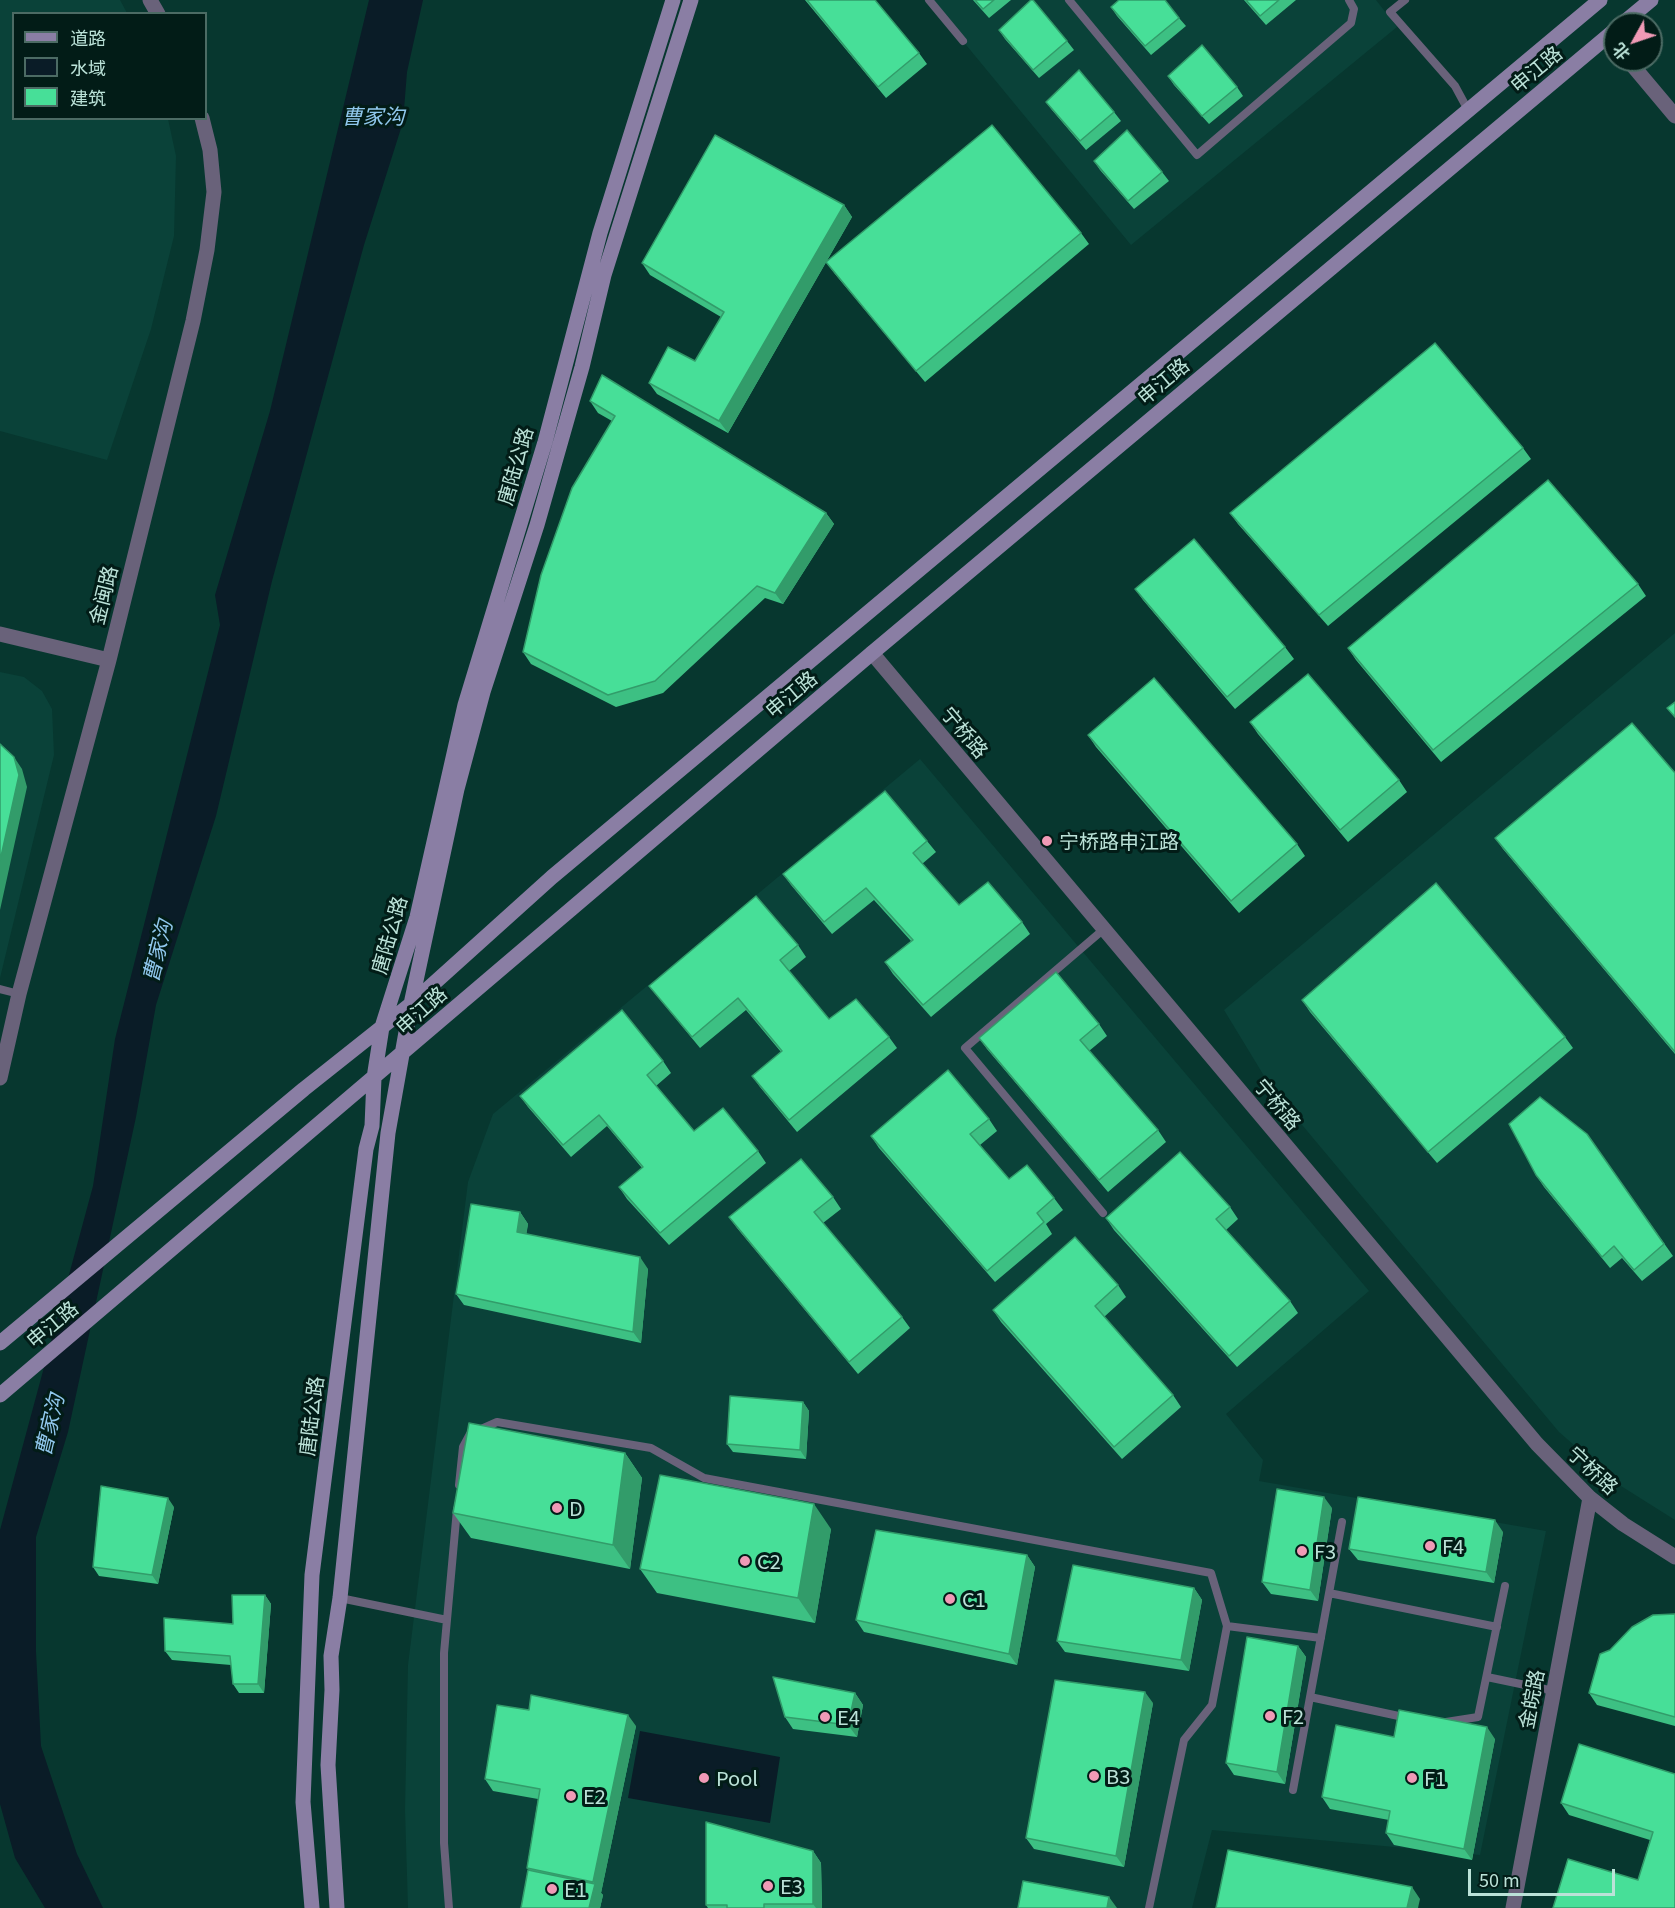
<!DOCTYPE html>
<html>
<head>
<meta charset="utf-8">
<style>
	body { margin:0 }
	#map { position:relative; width:1675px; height:1908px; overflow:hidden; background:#07372f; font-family:Georgia,"Noto Sans SC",serif }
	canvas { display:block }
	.legend { position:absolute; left:12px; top:12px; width:195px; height:108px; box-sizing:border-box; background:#021c17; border:2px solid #4c6b64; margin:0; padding:8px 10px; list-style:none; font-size:18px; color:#bbe2d8 }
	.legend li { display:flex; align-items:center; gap:12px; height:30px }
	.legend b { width:30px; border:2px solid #4c6b64 }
	.north { position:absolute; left:1603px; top:12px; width:60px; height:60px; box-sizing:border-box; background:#021c17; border:2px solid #4c6b64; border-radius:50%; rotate:230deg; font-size:16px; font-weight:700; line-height:24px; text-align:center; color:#bbe2d8 }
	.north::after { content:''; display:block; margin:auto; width:21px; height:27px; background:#f09ab6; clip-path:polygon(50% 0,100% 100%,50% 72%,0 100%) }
	.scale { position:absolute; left:1468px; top:1869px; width:147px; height:27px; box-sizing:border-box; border:3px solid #bbe2d8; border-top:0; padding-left:8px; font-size:18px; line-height:21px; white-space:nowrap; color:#bbe2d8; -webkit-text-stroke:4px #021c17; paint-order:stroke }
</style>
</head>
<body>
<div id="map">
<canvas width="1675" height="1908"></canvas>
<ul class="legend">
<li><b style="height:8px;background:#8a7ea4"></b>道路</li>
<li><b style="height:16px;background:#0a1c27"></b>水域</li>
<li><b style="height:16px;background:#47df98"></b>建筑</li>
</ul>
<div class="north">北</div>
<div class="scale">50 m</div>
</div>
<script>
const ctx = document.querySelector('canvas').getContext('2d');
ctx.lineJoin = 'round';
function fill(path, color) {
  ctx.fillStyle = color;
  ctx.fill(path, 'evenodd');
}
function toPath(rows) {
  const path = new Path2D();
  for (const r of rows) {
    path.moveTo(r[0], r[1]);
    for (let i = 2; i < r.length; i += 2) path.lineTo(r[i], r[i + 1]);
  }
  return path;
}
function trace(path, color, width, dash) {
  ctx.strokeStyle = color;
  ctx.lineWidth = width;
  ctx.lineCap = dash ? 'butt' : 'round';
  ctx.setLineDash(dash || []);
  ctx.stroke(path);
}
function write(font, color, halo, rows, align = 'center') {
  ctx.font = font + ' Georgia,"Noto Sans SC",serif';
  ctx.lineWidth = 6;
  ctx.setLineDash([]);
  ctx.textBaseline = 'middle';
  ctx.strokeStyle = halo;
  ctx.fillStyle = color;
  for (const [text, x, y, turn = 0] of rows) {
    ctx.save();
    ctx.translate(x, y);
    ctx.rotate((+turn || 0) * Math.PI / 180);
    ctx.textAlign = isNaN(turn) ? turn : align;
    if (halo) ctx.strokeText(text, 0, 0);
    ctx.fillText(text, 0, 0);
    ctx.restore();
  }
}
fill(toPath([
	[0,0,120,0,127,13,14,14,14,118,168,119,176,156,174,236,151,329,107,460,0,431],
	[929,0,1376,0,1397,27,1131,245],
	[1675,633,1675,1520,1621,1486,1559,1432,1272,1089,1224,1010],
	[0,672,24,677,42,691,52,709,54,755,0,978],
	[920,759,1369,1291,1226,1414,1263,1460,1259,1481,1546,1531,1480,1855,1212,1830,1192,1908,408,1908,405,1810,408,1665,468,1182,493,1114]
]), '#0a4239');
fill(toPath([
	[369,0,423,0,407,72,403,122,364,245,272,581,216,816,156,1005,136,1117,68,1432,36,1537,36,1652,41,1746,77,1854,103,1908,45,1908,15,1858,0,1804,0,1530,93,1186,115,1039,220,625,215,595,270,411],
	[640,1731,780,1757,770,1823,628,1798]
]), '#0a1c27');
trace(toPath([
	[929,0,963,41],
	[1069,0,1197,155,1351,23,1354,9,1349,0],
	[1405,0,1390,12,1455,86,1468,110],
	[0,989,19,994],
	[1103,1213,965,1048,1104,929],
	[459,1485,463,1447,470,1434,497,1422,651,1448,704,1478,1211,1573,1227,1626,1212,1705,1184,1740,1149,1908],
	[1329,1593,1497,1627],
	[340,1598,447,1620],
	[1227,1626,1321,1638],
	[1487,1677,1554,1691],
	[1310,1697,1408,1718],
	[1446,1722,1478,1717,1505,1586],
	[1293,1790,1342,1522],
	[449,1908,444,1843,444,1653,457,1509]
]), '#69627a', 8);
trace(toPath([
	[150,0,158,14],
	[1628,60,1675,116],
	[0,634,109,660],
	[872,653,1537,1444,1590,1498,1623,1524,1675,1557],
	[0,1078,19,994,109,660,193,321,207,250,214,192,210,150,202,118],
	[1513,1908,1590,1498]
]), '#69627a', 15);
trace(toPath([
	[1622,24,1651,0],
	[0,1343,304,1089,411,1004,552,877,1600,0],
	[0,1395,872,653,1615,30],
	[312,1908,303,1802,312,1575,366,1149,372,1126,374,1078,382,1027,417,917,465,705,545,442,600,233,673,0],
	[337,1908,328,1765,332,1690,331,1656,340,1598,388,1133,411,1004,457,789,483,692,537,525,582,367,604,275,691,0]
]), '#8a7ea4', 15);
fill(toPath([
	[805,0,875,0,919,53,927,64,886,98],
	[973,0,1011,0,989,18],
	[1244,0,1296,0,1266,25],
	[1111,7,1179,18,1186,26,1151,55,1117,16],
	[999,30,1067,41,1074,50,1039,78,1005,39],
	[1168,76,1237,87,1243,96,1209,124,1174,85],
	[1046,102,1114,112,1121,121,1086,150,1052,110],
	[1094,161,1162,172,1169,181,1134,209,1100,170],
	[844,205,852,217,728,433,657,394,649,383,695,361,721,317,650,275,642,263],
	[1081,233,1089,244,925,382,835,274,826,262],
	[590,401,826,513,834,524,783,604,765,598,663,693,616,707,531,664,523,652,612,421,598,413],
	[1523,448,1531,459,1328,626,1238,524,1230,513],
	[1638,584,1646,596,1441,762,1356,660,1348,648],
	[1135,589,1285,647,1294,659,1235,709,1143,600],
	[1250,722,1399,780,1407,792,1348,842,1258,734],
	[1088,735,1297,844,1305,856,1239,913,1096,747],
	[1675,773,1675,1054,1503,849,1495,838],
	[927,841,936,852,922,864,959,905,1022,922,1030,934,931,1017,893,974,885,962,911,941,874,900,832,934,791,885,783,874],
	[798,945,806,957,789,971,829,1019,889,1037,897,1048,797,1132,760,1087,752,1076,781,1052,746,1010,700,1048,658,997,649,986],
	[1302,1000,1565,1037,1573,1048,1437,1163,1310,1012],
	[1099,1024,1107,1036,1089,1051,1158,1130,1166,1142,1108,1192,987,1049,979,1038],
	[663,1061,671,1073,656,1086,694,1131,758,1151,766,1163,669,1245,627,1199,619,1187,642,1168,607,1126,571,1157,528,1107,520,1096],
	[989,1119,997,1131,980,1145,1009,1179,1054,1198,1063,1210,1046,1224,1052,1234,995,1282,879,1148,871,1136],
	[1587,1134,1673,1256,1642,1281,1622,1258,1610,1268,1544,1187,1536,1175],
	[833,1197,841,1209,823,1223,902,1317,910,1328,858,1374,737,1228,729,1217],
	[1230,1207,1238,1219,1226,1230,1290,1301,1298,1313,1237,1367,1114,1230,1106,1218],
	[520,1212,528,1224,526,1234,648,1269,641,1343,464,1305,456,1294],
	[1118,1285,1126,1297,1104,1317,1173,1395,1181,1407,1122,1459,1001,1322,993,1310],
	[803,1402,809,1411,806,1459,733,1452,727,1444],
	[625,1453,642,1478,630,1569,471,1538,453,1513],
	[174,1507,158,1584,99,1576,93,1567],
	[1332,1508,1318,1601,1271,1594,1262,1582],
	[831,1529,815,1623,657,1593,640,1569],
	[1503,1532,1494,1583,1358,1560,1349,1549],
	[1027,1555,1035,1567,1017,1665,864,1632,856,1620],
	[1194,1588,1202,1600,1189,1671,1065,1652,1057,1641],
	[265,1595,271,1604,264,1693,239,1693,233,1684,231,1665,172,1660,165,1651,233,1624],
	[1675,1614,1675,1726,1597,1705,1589,1693,1610,1650],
	[1298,1646,1306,1657,1285,1784,1234,1775,1226,1763],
	[855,1693,863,1705,857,1737,793,1729,785,1717],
	[1153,1703,1124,1867,1034,1849,1026,1838],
	[636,1726,601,1893,603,1895,600,1908,521,1908,529,1870,527,1868,538,1799,493,1791,485,1779],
	[1394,1737,1495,1739,1472,1860,1394,1845,1386,1833,1389,1820,1330,1809,1322,1797],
	[1675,1774,1638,1880,1650,1840,1569,1815,1561,1803],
	[813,1851,821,1863,822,1908,708,1908,706,1905]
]), '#3dc083');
fill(toPath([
	[844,205,852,217,728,433,719,421],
	[826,513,834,524,783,604,775,593],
	[14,757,22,769,27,787,0,910,0,861],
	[520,1212,528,1224,525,1244,517,1232],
	[640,1257,648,1269,641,1343,633,1332],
	[803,1402,809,1411,806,1459,800,1450],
	[625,1453,642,1478,630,1569,613,1545],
	[1324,1497,1332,1508,1318,1601,1310,1590],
	[168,1498,174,1507,158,1584,152,1575],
	[814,1504,831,1529,815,1623,798,1598],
	[1495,1520,1503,1532,1494,1583,1486,1572],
	[1027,1555,1035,1567,1017,1665,1009,1654],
	[1194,1588,1202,1600,1189,1671,1181,1660],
	[265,1595,271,1604,264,1693,258,1684],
	[1298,1646,1306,1657,1285,1784,1277,1772],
	[1145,1692,1153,1703,1124,1867,1116,1856],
	[855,1693,863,1705,857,1737,848,1725],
	[628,1715,636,1726,601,1893,603,1895,600,1908,589,1908,595,1884,593,1882],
	[1487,1727,1495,1739,1472,1860,1464,1849],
	[813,1851,821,1863,822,1908,816,1908,813,1904],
	[1412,1887,1420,1899,1418,1908,1407,1908],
	[1109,1897,1117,1908,1107,1908]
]), '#329c6a');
const building = toPath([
	[807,0,875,0,919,53,878,87,807,0],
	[975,0,994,0,983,9,975,0],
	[1031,0,1033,0,1067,41,1033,70,999,30,1031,0],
	[1119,0,1165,0,1179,18,1145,46,1111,7,1119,0],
	[1246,0,1279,0,1260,16,1246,0],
	[1202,45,1237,87,1202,116,1168,76,1202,45],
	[1079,70,1114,112,1080,141,1046,102,1079,70],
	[992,125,1081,233,916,371,826,262,992,125],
	[1127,130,1162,172,1128,201,1094,161,1127,130],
	[715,135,844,205,719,421,649,383,668,347,695,361,724,312,642,263,715,135],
	[1435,343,1523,448,1319,615,1230,513,1435,343],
	[602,375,826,513,775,593,757,586,655,681,608,695,523,652,541,575,572,488,615,416,590,401,602,375],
	[1548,480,1638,584,1433,750,1348,648,1548,480],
	[1194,539,1285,647,1227,697,1135,589,1194,539],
	[1308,674,1399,780,1340,830,1250,722,1308,674],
	[1154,678,1297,844,1231,901,1088,735,1154,678],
	[1675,702,1675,717,1667,708,1675,702],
	[1632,723,1675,773,1675,1052,1495,838,1632,723],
	[0,744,14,757,19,775,0,861,0,744],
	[885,791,927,841,913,853,959,905,988,882,1022,922,923,1005,885,962,913,940,866,888,824,922,783,874,885,791],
	[1436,883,1565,1037,1428,1152,1302,1000,1436,883],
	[756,896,798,945,780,960,829,1019,856,999,889,1037,789,1120,752,1076,782,1051,738,998,692,1037,649,986,756,896],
	[1056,972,1099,1024,1080,1040,1158,1130,1099,1180,979,1038,1056,972],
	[622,1010,663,1061,647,1075,694,1131,723,1108,758,1151,660,1233,619,1187,643,1167,599,1115,563,1145,520,1096,622,1010],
	[948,1070,989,1119,970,1134,1009,1179,1027,1165,1054,1198,1037,1213,1044,1222,987,1271,871,1136,948,1070],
	[1540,1097,1587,1134,1664,1244,1634,1270,1614,1246,1602,1257,1536,1175,1509,1124,1540,1097],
	[1180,1152,1230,1207,1216,1219,1290,1301,1229,1356,1106,1218,1180,1152],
	[801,1159,833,1197,814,1212,902,1317,849,1362,729,1217,801,1159],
	[471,1204,520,1212,517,1232,640,1257,633,1332,456,1294,471,1204],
	[1075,1237,1118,1285,1095,1306,1173,1395,1114,1447,993,1310,1075,1237],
	[730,1396,803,1402,800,1450,727,1444,730,1396],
	[469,1423,625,1453,613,1545,453,1513,469,1423],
	[660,1475,814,1504,798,1598,640,1569,660,1475],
	[101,1486,168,1498,152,1575,93,1567,101,1486],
	[1277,1489,1324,1497,1310,1590,1262,1582,1277,1489],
	[1358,1497,1495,1520,1486,1572,1349,1549,1358,1497],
	[876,1530,1027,1555,1009,1654,856,1620,876,1530],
	[1073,1565,1194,1588,1181,1660,1057,1641,1073,1565],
	[232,1595,265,1595,258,1684,233,1684,230,1656,165,1651,164,1618,233,1624,232,1595],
	[1675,1614,1675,1717,1589,1693,1600,1654,1610,1650,1632,1627,1653,1615,1675,1614],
	[1247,1637,1298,1646,1277,1772,1226,1763,1247,1637],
	[773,1677,855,1693,848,1725,785,1717,773,1677],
	[1055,1680,1145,1692,1116,1856,1026,1838,1055,1680],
	[531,1695,628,1715,593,1882,527,1868,540,1789,485,1779,497,1705,529,1710,531,1695],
	[1399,1710,1487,1727,1464,1849,1386,1833,1390,1811,1322,1797,1336,1725,1394,1737,1399,1710],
	[1579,1744,1675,1774,1675,1908,1553,1908,1568,1859,1638,1880,1653,1832,1561,1803,1579,1744],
	[706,1822,813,1851,813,1904,764,1904,764,1908,727,1908,727,1905,706,1905,706,1822],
	[1228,1850,1412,1887,1407,1908,1216,1908,1228,1850],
	[528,1870,595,1884,589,1908,521,1908,528,1870],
	[1023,1881,1109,1897,1107,1908,1018,1908,1023,1881]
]);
fill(building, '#47df98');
trace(building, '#329c6a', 1.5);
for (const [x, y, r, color] of [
	[1047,841,6,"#f09ab6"],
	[557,1508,6,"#f09ab6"],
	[1430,1546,6,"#f09ab6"],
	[1302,1551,6,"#f09ab6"],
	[745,1561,6,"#f09ab6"],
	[950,1599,6,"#f09ab6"],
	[1270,1716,6,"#f09ab6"],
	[825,1717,6,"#f09ab6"],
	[1094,1776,6,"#f09ab6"],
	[704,1778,6,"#f09ab6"],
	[1412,1778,6,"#f09ab6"],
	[571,1796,6,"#f09ab6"],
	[768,1886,6,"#f09ab6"],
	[552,1889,6,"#f09ab6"]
]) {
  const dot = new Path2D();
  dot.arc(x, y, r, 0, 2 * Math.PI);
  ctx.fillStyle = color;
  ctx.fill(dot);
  trace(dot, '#021c17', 2);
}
write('20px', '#bbe2d8', '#021c17', [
	["申江路",1536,69,-40],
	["申江路",1163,381,-40],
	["唐陆公路",515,466,-74],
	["金闽路",103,595,-76],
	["申江路",791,694,-40],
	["宁桥路",965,732,50],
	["唐陆公路",389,935,-74],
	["申江路",421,1010,-42],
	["宁桥路",1278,1104,50],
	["申江路",52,1324,-40],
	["唐陆公路",311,1416,-83],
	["宁桥路",1593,1470,43],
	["金皖路",1531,1699,-79]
]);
write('20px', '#bbe2d8', '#021c17', [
	["宁桥路申江路",1059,841],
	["D",569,1508],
	["F4",1442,1546],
	["F3",1314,1551],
	["C2",757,1561],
	["C1",962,1599],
	["F2",1282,1716],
	["E4",837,1717],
	["B3",1106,1776],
	["Pool",716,1778],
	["F1",1424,1778],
	["E2",583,1796],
	["E3",780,1886],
	["E1",564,1889]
], 'left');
write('italic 21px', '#90c7ec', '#021c17', [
	["曹家沟",373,116],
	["曹家沟",157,951,-76],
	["曹家沟",49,1425,-77]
]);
</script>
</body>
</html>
